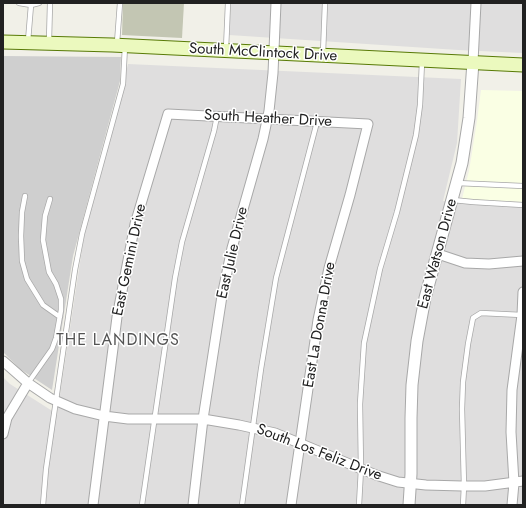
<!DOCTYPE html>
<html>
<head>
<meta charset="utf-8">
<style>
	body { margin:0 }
	#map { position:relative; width:526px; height:508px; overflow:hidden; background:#f1f0e8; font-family:Jost,sans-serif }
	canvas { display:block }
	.frame { position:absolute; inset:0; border:4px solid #212121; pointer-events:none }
</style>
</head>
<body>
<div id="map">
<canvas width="526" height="508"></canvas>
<div class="frame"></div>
</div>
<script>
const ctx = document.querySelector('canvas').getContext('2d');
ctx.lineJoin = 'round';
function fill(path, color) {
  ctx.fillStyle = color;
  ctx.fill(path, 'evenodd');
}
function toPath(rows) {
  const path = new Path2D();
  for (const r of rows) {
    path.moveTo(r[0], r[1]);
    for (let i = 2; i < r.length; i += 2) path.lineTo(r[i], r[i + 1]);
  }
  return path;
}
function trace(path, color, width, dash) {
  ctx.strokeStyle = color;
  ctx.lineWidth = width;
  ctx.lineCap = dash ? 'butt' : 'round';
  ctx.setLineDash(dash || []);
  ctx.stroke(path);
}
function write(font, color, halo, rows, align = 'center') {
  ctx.font = font + ' Jost,sans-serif';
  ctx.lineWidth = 3;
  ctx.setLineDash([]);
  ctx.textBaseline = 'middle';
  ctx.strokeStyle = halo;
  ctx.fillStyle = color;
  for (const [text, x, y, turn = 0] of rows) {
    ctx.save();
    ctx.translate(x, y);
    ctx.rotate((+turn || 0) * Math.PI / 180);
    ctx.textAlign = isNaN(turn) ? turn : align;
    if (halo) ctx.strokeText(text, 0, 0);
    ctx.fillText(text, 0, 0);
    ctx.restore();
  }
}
fill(toPath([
	[231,3,523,3,523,53,458,50,229,35],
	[128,64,461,79,457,143,443,201,523,206,523,505,3,505,3,377,10,384,57,414,84,236]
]), '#dfdede');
fill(toPath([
	[481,90,523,91,523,202,462,199,469,171,477,121]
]), '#faffe4');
fill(toPath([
	[3,56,121,57,120,81,73,256,52,390,20,369,3,352]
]), '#cfcfcf');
fill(toPath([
	[123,3,184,3,182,38,122,35]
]), '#c3c6b3');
const service = toPath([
	[19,3,31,5,39,3],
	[28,41,31,5],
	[49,41,50,3],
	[117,43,120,3],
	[226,49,228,3],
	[323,53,325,3],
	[457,183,523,186],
	[25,196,22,212,21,236,22,261,27,279,43,305,60,317],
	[453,200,473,202,523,205],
	[28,383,52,349,56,338,61,310,61,299,56,284,49,272,43,240,45,216,50,199],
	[43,505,46,469,75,270,82,234,123,84,125,46],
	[142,505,175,278,182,242,214,131,217,116],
	[242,505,261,369,276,278,317,122],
	[359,505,361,469,360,404,364,343,380,269,397,212,416,135,420,105,422,62],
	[463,505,464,486,462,409,463,382,468,344,473,318,481,313,522,315]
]);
const minor = toPath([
	[473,62,476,3],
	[438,254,465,263,489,264,523,261],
	[3,361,28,383,7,418,3,434],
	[28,383,50,398,75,409,104,416,128,419,203,419,239,425,275,433,376,475,398,482,426,485,462,486,485,486,523,481],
	[93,505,117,317,135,224,168,114,368,124,350,195,329,268,318,320,291,505],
	[193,505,203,419,222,296,232,248,263,139,269,111,273,73,276,3],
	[512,505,514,483,511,432,512,390,522,315,523,292]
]);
const tertiary = toPath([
	[409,505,411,474,411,418,412,385,417,341,425,298,462,163,469,118,473,62]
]);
const secondary = toPath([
	[3,42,112,45,523,65]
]);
trace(service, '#a8a8a8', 6);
trace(minor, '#a8a8a8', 11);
trace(tertiary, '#a8a8a8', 13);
trace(secondary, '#587a06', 15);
trace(service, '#fff', 4.5);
trace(minor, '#fff', 9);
trace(tertiary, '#fff', 11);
trace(secondary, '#ebf9be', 13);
write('15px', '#212121', '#fff', [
	["South McClintock Drive",263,53,3],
	["South Heather Drive",268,119,3],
	["East Julie Drive",233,253,-77],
	["East Watson Drive",438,254,-75],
	["East Gemini Drive",130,260,-78],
	["East La Donna Drive",320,325,-80],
	["South Los Feliz Drive",319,453,21]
]);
ctx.letterSpacing = '1px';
write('16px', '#545454', '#fff', [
	["THE LANDINGS",118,341]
]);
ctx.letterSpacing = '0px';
</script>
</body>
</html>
